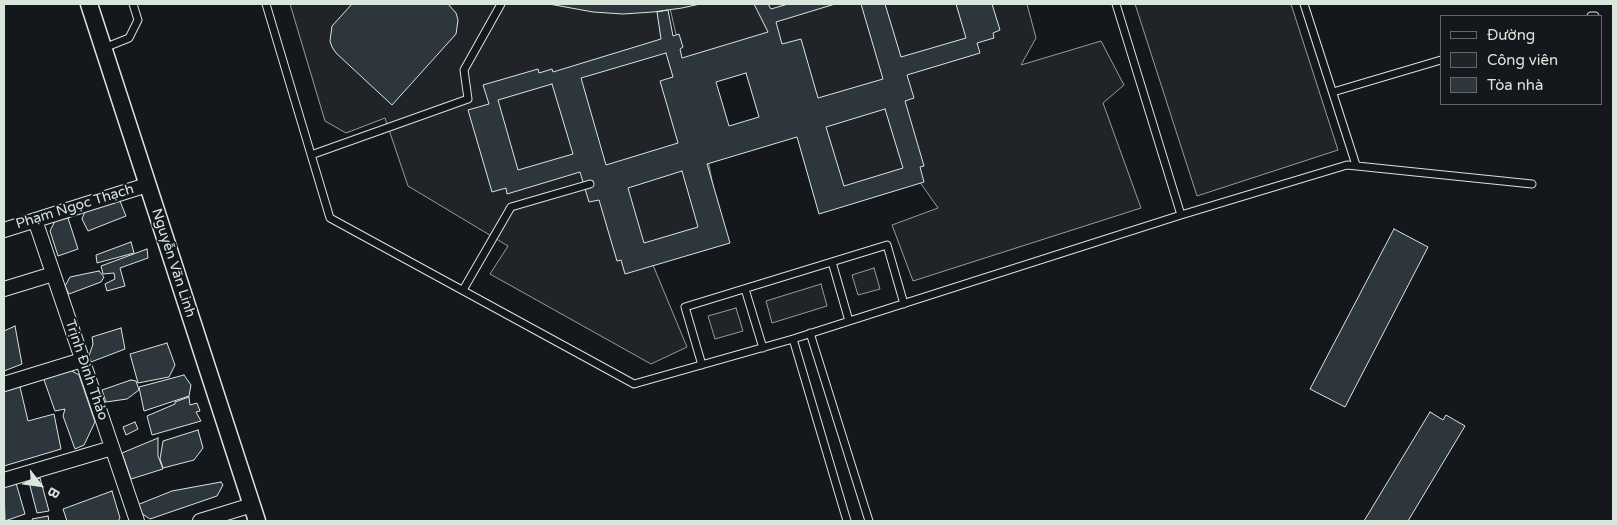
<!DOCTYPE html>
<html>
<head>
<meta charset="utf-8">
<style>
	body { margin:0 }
	#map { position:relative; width:1617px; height:525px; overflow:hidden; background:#14181c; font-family:"Varela Round",sans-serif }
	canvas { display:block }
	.frame { position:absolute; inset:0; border:5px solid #d8e6dc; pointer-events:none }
	.legend { position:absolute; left:1440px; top:15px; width:162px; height:90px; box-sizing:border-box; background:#14181c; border:1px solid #626a69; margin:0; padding:6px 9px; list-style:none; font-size:15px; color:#d8e6dc }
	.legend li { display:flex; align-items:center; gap:10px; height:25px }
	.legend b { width:25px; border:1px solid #626a69 }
	.north { position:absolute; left:15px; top:460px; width:50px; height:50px; -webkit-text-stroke:4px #14181c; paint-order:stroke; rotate:120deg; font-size:14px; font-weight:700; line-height:20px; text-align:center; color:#d8e6dc }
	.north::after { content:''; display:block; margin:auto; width:18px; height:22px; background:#d8e6dc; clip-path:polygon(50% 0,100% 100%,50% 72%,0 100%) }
</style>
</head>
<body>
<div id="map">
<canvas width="1617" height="525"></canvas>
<div class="frame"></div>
<ul class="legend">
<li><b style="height:6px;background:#14181c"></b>Đường</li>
<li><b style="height:14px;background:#202428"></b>Công viên</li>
<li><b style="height:14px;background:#2c363c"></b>Tòa nhà</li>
</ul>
<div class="north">B</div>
</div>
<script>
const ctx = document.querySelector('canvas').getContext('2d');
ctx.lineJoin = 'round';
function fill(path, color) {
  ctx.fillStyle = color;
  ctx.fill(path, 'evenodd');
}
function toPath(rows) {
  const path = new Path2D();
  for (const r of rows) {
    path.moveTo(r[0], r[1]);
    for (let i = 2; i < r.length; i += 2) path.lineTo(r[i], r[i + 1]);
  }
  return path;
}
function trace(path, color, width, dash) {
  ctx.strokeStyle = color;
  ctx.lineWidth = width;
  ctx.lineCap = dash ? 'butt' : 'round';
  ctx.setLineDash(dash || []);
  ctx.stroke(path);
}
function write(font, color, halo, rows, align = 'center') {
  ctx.font = font + ' "Varela Round",sans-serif';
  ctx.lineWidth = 4;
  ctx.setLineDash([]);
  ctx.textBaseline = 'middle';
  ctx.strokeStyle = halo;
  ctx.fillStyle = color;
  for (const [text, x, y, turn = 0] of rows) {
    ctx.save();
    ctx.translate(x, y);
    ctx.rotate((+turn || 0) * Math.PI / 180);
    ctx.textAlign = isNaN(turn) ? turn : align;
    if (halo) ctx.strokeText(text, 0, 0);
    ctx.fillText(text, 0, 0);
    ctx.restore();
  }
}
const green = toPath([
	[290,4,657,4,681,56,669,4,1027,4,1036,38,1021,65,1101,41,1124,85,1103,103,1141,208,913,281,892,225,938,208,917,178,837,205,763,59,683,58,691,76,722,230,648,253,687,347,651,364,490,274,508,246,408,186,385,118,346,133,325,121,290,4],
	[1135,4,1291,4,1338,150,1197,196,1135,4],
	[874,268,880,289,858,295,852,275,874,268],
	[821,284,827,306,772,323,766,301,821,284],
	[736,308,743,331,715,339,708,316,736,308]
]);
fill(green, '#202428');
trace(green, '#939e99', 1);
const building = toPath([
	[352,4,448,4,456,13,458,20,456,34,392,105,336,53,332,47,330,41,332,26,352,4],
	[549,4,700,4,682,8,653,12,623,14,593,12,549,4],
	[754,4,768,4,771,9,788,4,835,4,776,22,782,44,801,39,818,98,883,79,861,4,885,4,901,57,966,38,956,4,992,4,1000,30,993,33,994,38,977,43,980,53,907,75,914,98,905,101,924,166,920,167,924,182,819,214,797,137,707,164,730,243,625,274,621,260,617,261,599,200,589,202,580,172,507,194,506,188,492,192,468,110,489,104,483,85,538,69,539,73,552,69,553,72,661,39,657,12,668,10,673,36,679,34,683,47,680,49,682,58,768,32,754,4],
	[666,53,673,77,660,81,678,143,606,165,581,78,666,53],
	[746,73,759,117,729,126,716,82,746,73],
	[552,84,573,154,518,170,498,100,552,84],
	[885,109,903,168,844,186,826,127,885,109],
	[682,171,698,227,644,243,628,188,682,171],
	[120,201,126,216,88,231,82,219,87,206,120,201],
	[68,218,78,249,58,256,50,231,55,221,68,218],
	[1394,229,1428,247,1345,407,1310,389,1394,229],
	[131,242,134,253,97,263,96,255,131,242],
	[147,249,148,258,120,268,125,286,107,291,105,284,115,279,114,273,103,274,101,266,147,249],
	[99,271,104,277,101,282,69,294,65,286,70,277,99,271],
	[15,326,22,364,4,371,4,331,15,326],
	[121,328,125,349,91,362,89,356,93,344,92,337,121,328],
	[167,343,175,365,169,377,138,383,130,354,167,343],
	[65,367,79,375,95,422,84,445,75,449,63,416,65,409,55,411,43,377,65,367],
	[184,375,191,385,189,396,144,411,139,387,184,375],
	[131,380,136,381,139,390,127,399,106,402,102,390,131,380],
	[20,387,28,421,54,414,61,449,4,466,4,391,20,387],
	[189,397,190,405,197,403,200,411,196,412,201,421,152,435,147,416,175,404,175,402,189,397],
	[1430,412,1443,420,1446,415,1465,426,1408,521,1364,521,1430,412],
	[135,422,138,429,126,435,123,427,135,422],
	[198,430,203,448,194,460,163,468,160,459,163,441,198,430],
	[158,438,158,456,163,469,131,479,122,453,158,438],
	[40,478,49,511,37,513,29,482,40,478],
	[221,482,223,485,217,496,150,519,138,511,137,505,172,491,221,482],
	[16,483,25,514,5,521,4,487,16,483],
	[112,491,120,518,118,521,67,521,63,509,112,491],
	[48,516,49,521,33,521,32,519,48,516]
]);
fill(building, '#2c363c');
trace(building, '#d8e6dc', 1);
const service = toPath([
	[266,4,330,218,634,384,793,339,1181,215,1347,165,1532,184],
	[1116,4,1181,215],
	[1304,4,1356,165],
	[1591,16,1595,16],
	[104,48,129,38,138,20,133,4],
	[1333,92,1441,60],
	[311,155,468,99,464,70,501,4],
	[832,262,849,321],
	[745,289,763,348],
	[463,290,511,207,590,184],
	[810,333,869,521],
	[793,339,847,521],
	[702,365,685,307,887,245,904,304]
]);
const minor = toPath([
	[35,220,137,521],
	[4,230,147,185],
	[4,289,53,274],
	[4,384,82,360],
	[4,480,112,448],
	[200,521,252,505]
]);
const tertiary = toPath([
	[89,4,257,521]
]);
trace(service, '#d8e6dc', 9);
trace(minor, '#d8e6dc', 16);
trace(tertiary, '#d8e6dc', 19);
trace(service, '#14181c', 7);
trace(minor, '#14181c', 14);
trace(tertiary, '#14181c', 16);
write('14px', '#d8e6dc', '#14181c', [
	["Phạm Ngọc Thạch",75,207,-17],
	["Nguyễn Văn Linh",173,263,72],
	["Trịnh Đình Thảo",86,370,71]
]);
</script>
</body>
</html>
